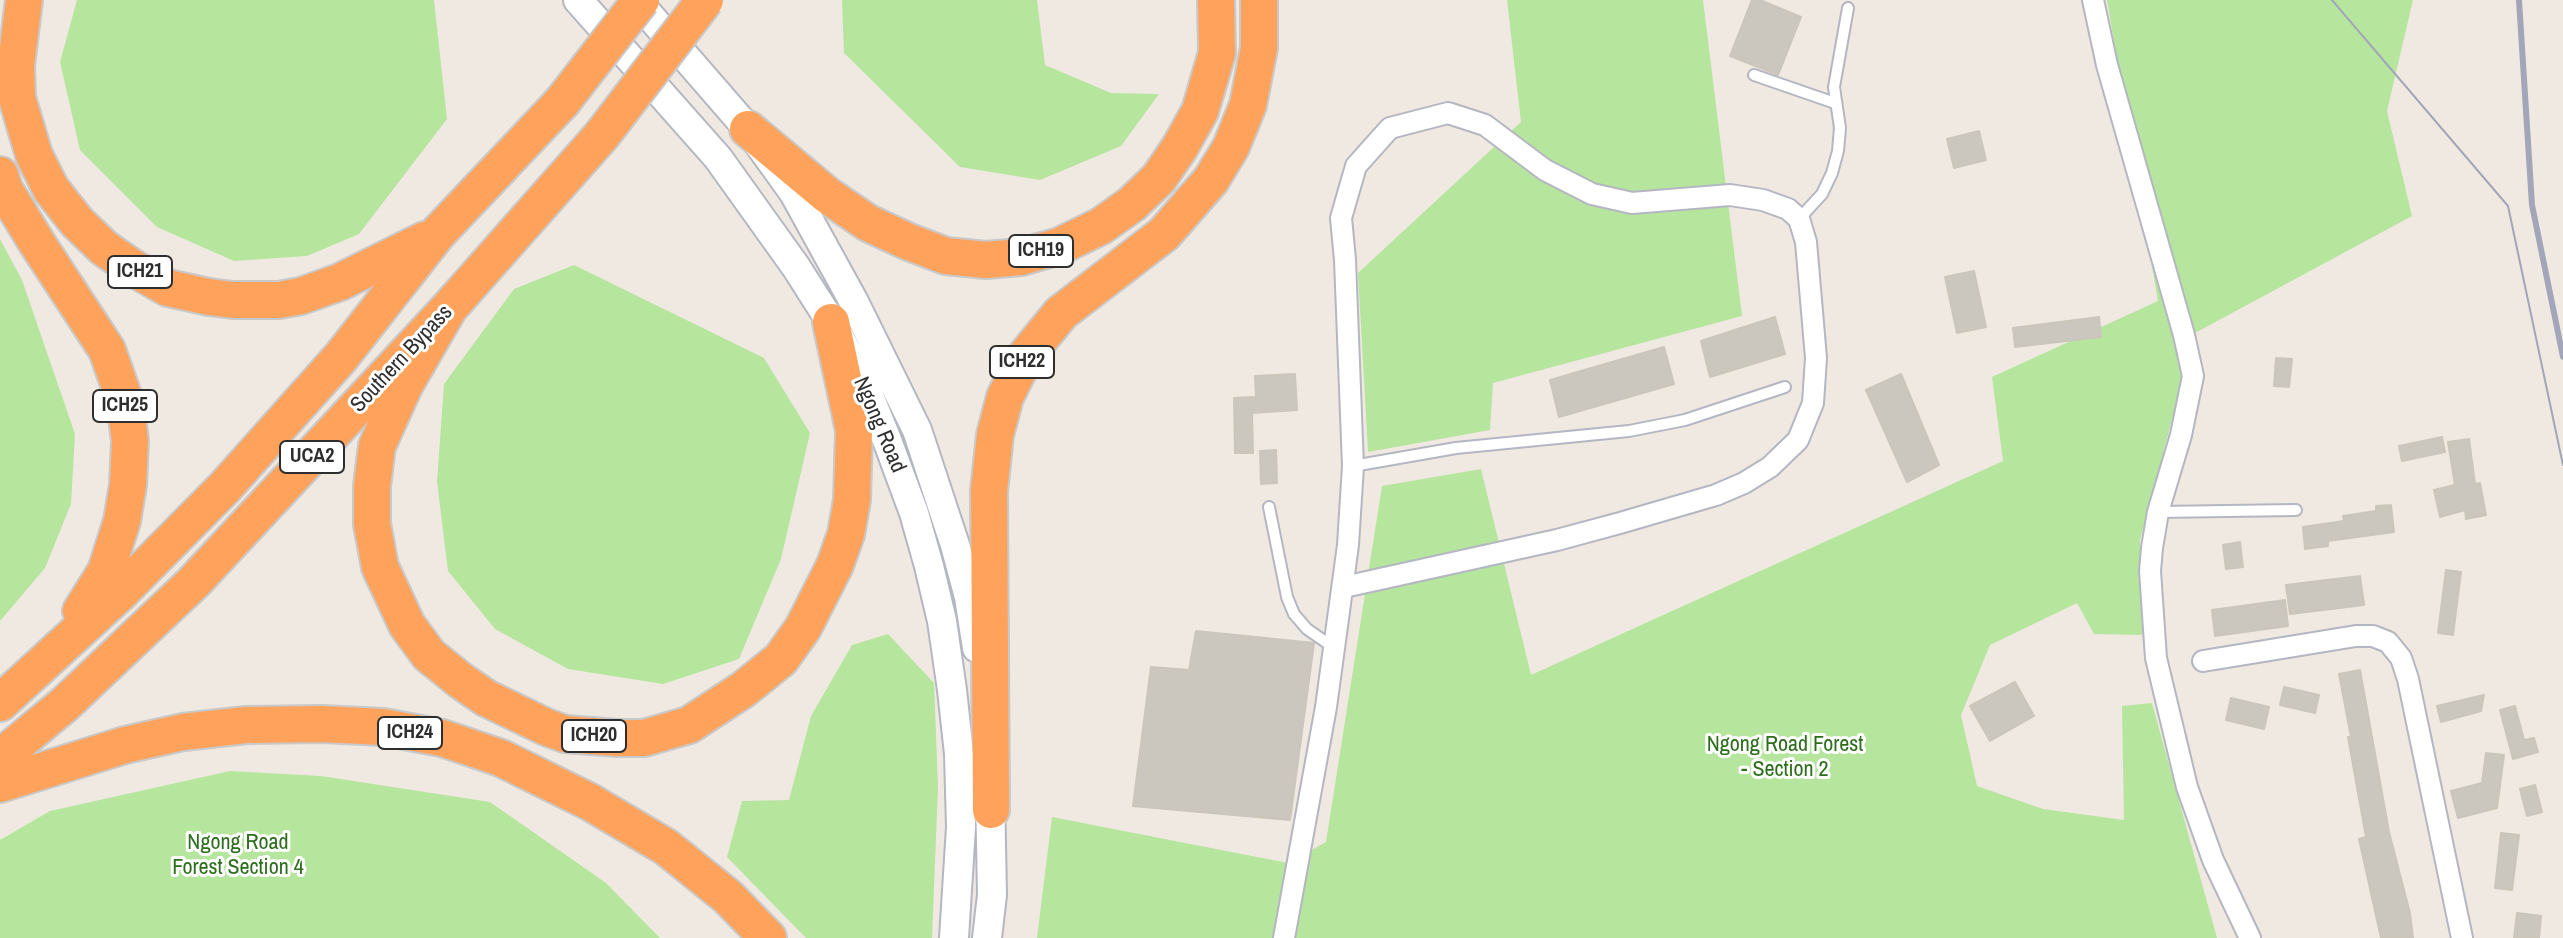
<!DOCTYPE html>
<html>
<head>
<meta charset="utf-8">
<style>
	body { margin:0 }
	canvas { display:block; background:#efe9e1 }
</style>
</head>
<body>
<canvas width="2563" height="938"></canvas>
<script>
const ctx = document.querySelector('canvas').getContext('2d');
ctx.lineJoin = 'round';
function fill(path, color) {
  ctx.fillStyle = color;
  ctx.fill(path, 'evenodd');
}
function toPath(rows) {
  const path = new Path2D();
  for (const r of rows) {
    path.moveTo(r[0], r[1]);
    for (let i = 2; i < r.length; i += 2) path.lineTo(r[i], r[i + 1]);
  }
  return path;
}
function trace(path, color, width, dash) {
  ctx.strokeStyle = color;
  ctx.lineWidth = width;
  ctx.lineCap = dash ? 'butt' : 'round';
  ctx.setLineDash(dash || []);
  ctx.stroke(path);
}
function write(font, color, halo, rows, align = 'center') {
  ctx.font = font + ' "Archivo Narrow",sans-serif';
  ctx.lineWidth = 6;
  ctx.setLineDash([]);
  ctx.textBaseline = 'middle';
  ctx.strokeStyle = halo;
  ctx.fillStyle = color;
  for (const [text, x, y, turn = 0] of rows) {
    ctx.save();
    ctx.translate(x, y);
    ctx.rotate((+turn || 0) * Math.PI / 180);
    ctx.textAlign = isNaN(turn) ? turn : align;
    if (halo) ctx.strokeText(text, 0, 0);
    ctx.fillText(text, 0, 0);
    ctx.restore();
  }
}
fill(toPath([
	[77,0,434,0,447,119,359,234,307,256,234,261,157,227,80,150,60,62],
	[842,0,1037,0,1045,65,1111,93,1159,94,1121,146,1040,180,960,167,844,53],
	[1507,0,1703,0,1742,316,1493,383,1490,430,1368,452,1358,273,1521,122],
	[2107,0,2413,0,2387,111,2412,216,2195,333,2140,540,2142,635,2094,634,2077,603,1990,645,1961,715,1977,786,2043,809,2124,820,2122,706,2152,703,2217,938,1037,938,1052,817,1288,863,1326,842,1382,486,1481,469,1531,675,2003,461,1992,377,2158,301],
	[0,239,22,280,75,434,71,504,45,568,0,621],
	[574,265,764,358,810,433,781,559,739,659,663,684,568,669,495,629,448,571,437,482,444,384,514,289],
	[888,634,934,683,938,787,932,938,806,938,727,857,742,801,789,800,811,716,852,645],
	[230,771,321,776,490,802,606,883,660,938,0,938,0,840,50,811]
]), '#b6e59e');
const building = toPath([
	[1752,0,1760,0,1801,17,1778,75,1730,56,1752,0],
	[1979,131,1986,160,1954,168,1947,139,1979,131],
	[1974,271,1986,327,1957,333,1945,277,1974,271],
	[1775,317,1785,354,1710,377,1701,341,1775,317],
	[2099,317,2101,337,2015,347,2013,328,2099,317],
	[1664,347,1674,384,1559,417,1550,380,1664,347],
	[2276,358,2292,359,2289,387,2274,386,2276,358],
	[1295,374,1297,410,1252,413,1253,453,1235,453,1234,398,1256,397,1255,376,1295,374],
	[1901,374,1939,465,1907,482,1866,390,1901,374],
	[2442,437,2445,452,2402,461,2399,446,2442,437],
	[2469,439,2475,484,2480,483,2486,515,2466,519,2465,510,2440,517,2434,490,2455,485,2448,442,2469,439],
	[1276,450,1277,483,1261,484,1260,451,1276,450],
	[2391,505,2394,532,2328,541,2328,546,2305,549,2303,527,2344,521,2343,516,2376,511,2376,506,2391,505],
	[2240,542,2243,567,2226,569,2223,545,2240,542],
	[2446,570,2461,572,2453,635,2438,633,2446,570],
	[2360,576,2364,605,2290,614,2286,585,2360,576],
	[2285,600,2288,626,2215,636,2212,610,2285,600],
	[1196,631,1314,643,1290,820,1133,806,1151,667,1189,670,1196,631],
	[2360,670,2389,832,2410,913,2413,938,2381,938,2359,839,2366,837,2348,737,2351,737,2339,674,2360,670],
	[2015,682,2034,716,1990,741,1970,706,2015,682],
	[2284,687,2319,695,2315,713,2280,705,2284,687],
	[2484,695,2481,711,2441,722,2437,706,2484,695],
	[2231,698,2269,707,2264,729,2226,720,2231,698],
	[2515,706,2524,740,2534,738,2538,752,2513,759,2500,710,2515,706],
	[2486,753,2504,755,2497,808,2458,818,2451,791,2482,783,2486,753],
	[2535,785,2542,812,2527,816,2520,789,2535,785],
	[2501,833,2519,835,2512,890,2495,888,2501,833],
	[2517,913,2541,916,2539,938,2514,938,2517,913]
]);
fill(building, '#cbc7bf');
trace(building, '#cbc5ba', 2);
const lane = toPath([
	[1754,75,1835,103],
	[1799,219,1822,194,1832,173,1838,151,1840,128,1834,87,1848,8],
	[1353,466,1456,448,1629,431,1685,420,1785,387],
	[1269,507,1287,597,1294,614,1307,629,1333,647],
	[2158,512,2296,510]
]);
const street = toPath([
	[2093,0,2107,65,2184,335,2193,376,2181,435,2158,512,2152,548,2150,571,2156,658,2187,787,2213,860,2250,938],
	[2203,661,2356,636,2373,636,2388,642,2401,658,2408,679,2462,938],
	[1284,938,1326,707,1348,545,1353,466,1345,260,1341,218,1356,166,1390,128,1448,113,1485,125,1545,170,1592,194,1632,203,1730,195,1763,200,1788,209,1799,219,1806,242,1816,358,1813,403,1798,440,1770,467,1744,483,1716,495,1620,523,1557,540,1344,587]
]);
const secondary = toPath([
	[578,0,718,158,796,267,831,322,863,381,887,440,914,513,929,566,942,621,952,690,959,754,961,827,954,938],
	[636,0,748,129,794,193,854,302,917,430,955,545,969,597,977,648],
	[987,938,992,895,990,793]
]);
const highway = toPath([
	[24,0,16,65,17,98,34,155,51,189,77,222,104,248,133,268,168,288,209,297,233,300,279,300,301,296,340,282,425,240],
	[748,129,827,195,868,223,909,242,946,256,986,260,1021,257,1060,246,1101,226,1132,204,1159,178,1180,147,1200,111,1217,53,1216,0],
	[0,175,4,189,37,243,107,350,125,401,130,441,128,485,122,521,106,571,81,611],
	[449,308,404,386,377,446,372,486,372,524,380,567,407,625,429,655,460,680,486,698,546,727,565,734,618,738,644,738,689,725,744,689,781,659,803,628,835,565,846,534,852,500,854,430,831,322],
	[0,703,121,592,225,487,341,357,438,233,562,102],
	[0,758,65,704,194,582,449,308,602,135],
	[0,784,125,745,183,732,246,725,322,724,383,727,442,738,501,758,590,802,666,847,728,897,768,938],
	[991,810,989,491,995,435,1005,397,1025,357,1061,313,1164,234,1211,180,1231,147,1248,105,1259,48,1259,0]
]);
trace(lane, '#b4b7c1', 14);
trace(street, '#b4b7c1', 24);
trace(secondary, '#b4b7c1', 32);
trace(highway, '#c9c9c9', 40);
trace(lane, '#fff', 10);
trace(street, '#fff', 20);
trace(secondary, '#fff', 28);
trace(highway, '#ffa35c', 36);
trace(toPath([
	[2332,0,2508,206,2563,465]
]), '#a3a6b8', 2);
trace(toPath([
	[2519,0,2532,205,2563,357]
]), '#a3a6b8', 6);
const highwayBridge = toPath([
	[562,102,641,0],
	[602,135,705,0]
]);
trace(highwayBridge, '#c9c9c9', 40, []);
trace(highwayBridge, '#ffa35c', 36);
for (const [x, y, w] of [
	[1041,251,64],
	[140,272,64],
	[1022,362,64],
	[125,406,64],
	[312,457,64],
	[410,733,64],
	[594,736,64]
]) {
  const box = new Path2D();
  box.roundRect(x - w / 2, y - 16, w, 32, 6);
  ctx.fillStyle = '#fff';
  ctx.fill(box);
  trace(box, '#2e2e2e', 2);
}
write('bold 20px', '#2e2e2e', null, [
	["ICH19",1041,251],
	["ICH21",140,272],
	["ICH22",1022,362],
	["ICH25",125,406],
	["UCA2",312,457],
	["ICH24",410,733],
	["ICH20",594,736]
]);
write('22px', '#2e2e2e', '#fff', [
	["Southern Bypass",402,359,-47],
	["Ngong Road",879,425,67]
]);
write('22px', '#2c6e1b', '#fff', [
	["Ngong Road Forest",1785,745],
	["- Section 2",1785,770],
	["Ngong Road",238,843],
	["Forest Section 4",238,868]
]);
</script>
</body>
</html>
